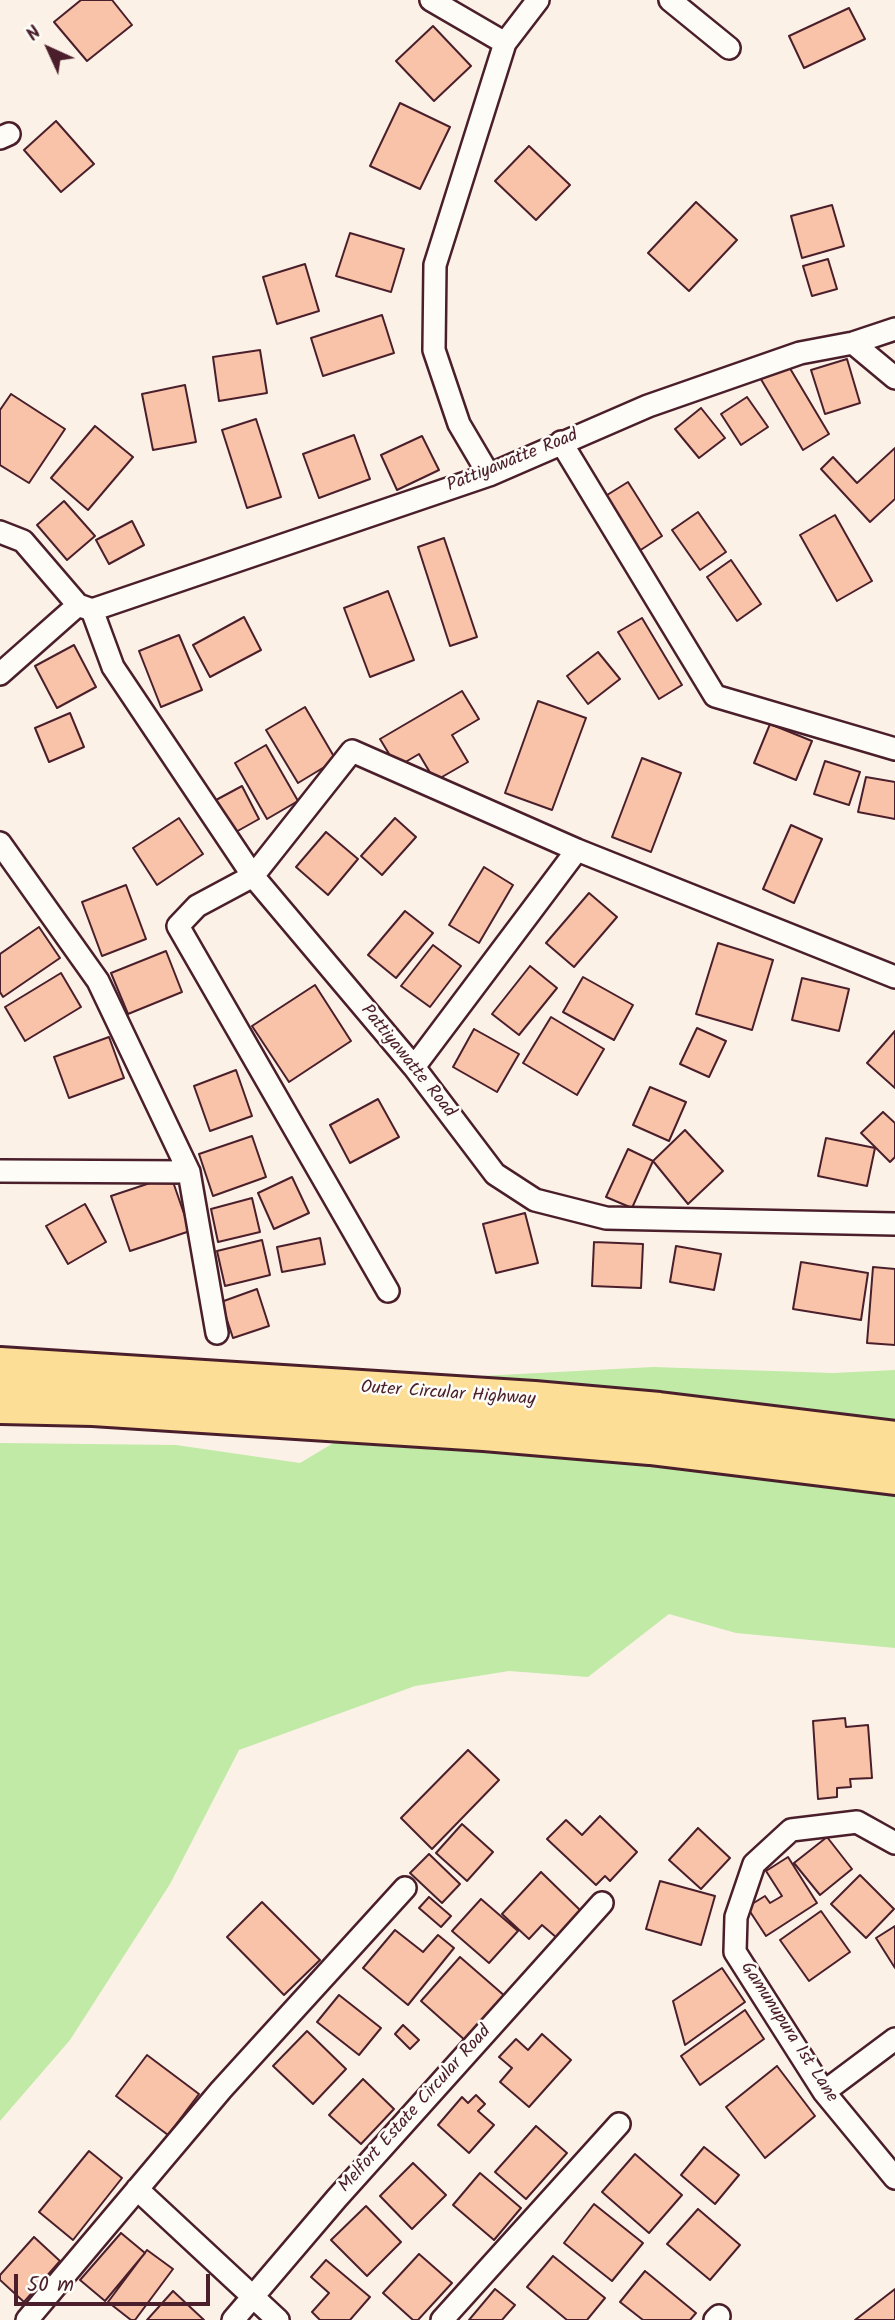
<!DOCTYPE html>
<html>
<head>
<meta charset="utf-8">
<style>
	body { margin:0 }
	#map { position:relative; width:895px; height:2320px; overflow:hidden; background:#fcf1e7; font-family:Kalam,sans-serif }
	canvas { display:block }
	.north { position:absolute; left:14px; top:14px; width:70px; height:70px; -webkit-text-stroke:5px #fdfcf7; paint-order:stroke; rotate:315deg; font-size:19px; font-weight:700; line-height:28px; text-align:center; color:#4a1f2b }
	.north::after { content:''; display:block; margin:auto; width:24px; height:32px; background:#4a1f2b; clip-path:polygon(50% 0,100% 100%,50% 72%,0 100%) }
	.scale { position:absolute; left:14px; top:2274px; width:196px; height:32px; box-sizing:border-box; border:4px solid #4a1f2b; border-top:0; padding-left:9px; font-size:21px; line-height:24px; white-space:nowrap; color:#4a1f2b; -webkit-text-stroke:5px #fdfcf7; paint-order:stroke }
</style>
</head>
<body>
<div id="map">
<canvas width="895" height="2320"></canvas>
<div class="north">N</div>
<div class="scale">50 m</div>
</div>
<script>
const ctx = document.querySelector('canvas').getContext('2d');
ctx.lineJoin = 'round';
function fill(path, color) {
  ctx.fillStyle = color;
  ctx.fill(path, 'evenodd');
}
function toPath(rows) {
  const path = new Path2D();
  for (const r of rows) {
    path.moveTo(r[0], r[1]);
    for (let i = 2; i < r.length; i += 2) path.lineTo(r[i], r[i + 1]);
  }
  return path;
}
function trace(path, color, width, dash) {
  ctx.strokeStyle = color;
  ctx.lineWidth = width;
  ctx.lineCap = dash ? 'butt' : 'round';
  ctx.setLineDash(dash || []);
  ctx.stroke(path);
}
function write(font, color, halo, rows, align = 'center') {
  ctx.font = font + ' Kalam,sans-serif';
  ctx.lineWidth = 5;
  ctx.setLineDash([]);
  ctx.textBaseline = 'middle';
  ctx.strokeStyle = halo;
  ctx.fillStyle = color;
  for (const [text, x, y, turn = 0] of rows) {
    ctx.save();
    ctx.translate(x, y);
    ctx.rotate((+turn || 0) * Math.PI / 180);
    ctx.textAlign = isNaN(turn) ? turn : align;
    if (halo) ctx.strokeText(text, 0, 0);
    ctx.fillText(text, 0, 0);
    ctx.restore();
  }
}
fill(toPath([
	[653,1367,833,1373,895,1370,895,1648,736,1633,669,1614,588,1677,509,1671,415,1686,239,1750,170,1884,70,2040,0,2121,0,1443,176,1445,300,1463,442,1378]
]), '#c0eaa6');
const building = toPath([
	[81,0,112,0,132,25,87,61,54,22,81,0],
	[849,8,865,39,804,68,789,36,849,8],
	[433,26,471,66,434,101,396,61,433,26],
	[400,103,450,127,420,189,370,166,400,103],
	[56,121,94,164,61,192,24,150,56,121],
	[529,146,570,185,536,220,495,181,529,146],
	[696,202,737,240,689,291,648,253,696,202],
	[832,205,844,246,802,258,791,216,832,205],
	[350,233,404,249,391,292,336,276,350,233],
	[828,259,837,289,812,296,803,266,828,259],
	[305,264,319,311,277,324,263,277,305,264],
	[382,315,394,353,323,376,311,338,382,315],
	[260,350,267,393,219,401,213,357,260,350],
	[847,359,860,403,825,414,811,370,847,359],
	[785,360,829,434,803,450,759,376,785,360],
	[185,385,196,442,153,450,142,394,185,385],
	[11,394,65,429,29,483,0,465,0,410,11,394],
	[747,397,768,427,741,445,721,414,747,397],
	[701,408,725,438,699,458,675,429,701,408],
	[256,419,281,497,247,508,222,430,256,419],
	[95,426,133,457,88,510,51,478,95,426],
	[354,435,370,479,319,498,303,454,354,435],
	[422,436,439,470,397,490,381,455,422,436],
	[895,448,895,499,870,522,821,469,833,457,857,483,895,448],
	[628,482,662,536,633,555,599,500,628,482],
	[64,501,95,536,67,560,37,525,64,501],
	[698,512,726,552,700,570,672,530,698,512],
	[835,515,872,581,837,601,800,535,835,515],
	[132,521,144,545,109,564,96,540,132,521],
	[444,538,477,637,450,646,418,547,444,538],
	[731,560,761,604,737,621,707,577,731,560],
	[388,591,414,660,370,677,344,608,388,591],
	[244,617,261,650,210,677,193,645,244,617],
	[642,618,682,685,659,699,618,632,642,618],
	[179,635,202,690,161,707,139,651,179,635],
	[74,645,96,687,57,708,35,666,74,645],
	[598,652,620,679,588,704,567,676,598,652],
	[462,691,479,719,452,735,468,762,435,781,419,754,397,767,380,739,462,691],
	[538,701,586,718,552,810,505,793,538,701],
	[305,707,336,760,298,783,266,730,305,707],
	[70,713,84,747,49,762,35,728,70,713],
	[770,724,812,741,796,780,754,763,770,724],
	[266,745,298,801,267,819,235,763,266,745],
	[642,758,681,773,651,852,612,837,642,758],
	[825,761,860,772,849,805,814,794,825,761],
	[866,777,895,782,895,819,858,812,866,777],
	[242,786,259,819,234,833,216,800,242,786],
	[179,818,203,854,157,885,133,848,179,818],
	[395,818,416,837,382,875,361,856,395,818],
	[791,825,822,839,794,903,763,889,791,825],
	[326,832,358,859,328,895,296,867,326,832],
	[484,867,513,885,479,943,449,925,484,867],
	[126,885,146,939,102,956,82,902,126,885],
	[589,893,617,917,574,967,546,943,589,893],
	[405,911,433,933,396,978,368,955,405,911],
	[39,927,60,958,3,997,0,992,0,954,39,927],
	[718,943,773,960,752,1030,696,1014,718,943],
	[433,945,461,966,430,1007,401,986,433,945],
	[166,951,182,992,128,1014,111,973,166,951],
	[530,966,557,988,519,1035,492,1014,530,966],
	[61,973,81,1007,25,1041,5,1007,61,973],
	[583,977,633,1005,614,1040,563,1012,583,977],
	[802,978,849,989,839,1031,792,1020,802,978],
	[315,985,351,1041,289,1082,252,1026,315,985],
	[551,1017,604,1049,577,1095,523,1063,551,1017],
	[697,1028,726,1041,709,1077,680,1064,697,1028],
	[474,1029,519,1054,497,1092,453,1067,474,1029],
	[895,1031,895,1088,867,1063,895,1031],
	[109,1037,124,1078,69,1098,54,1057,109,1037],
	[236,1070,252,1116,210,1131,194,1086,236,1070],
	[650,1087,686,1102,669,1141,633,1125,650,1087],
	[378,1099,399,1137,350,1163,330,1125,378,1099],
	[883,1112,895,1123,895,1157,890,1162,861,1133,883,1112],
	[685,1130,723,1171,688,1204,653,1161,685,1130],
	[252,1136,266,1177,213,1196,199,1154,252,1136],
	[826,1138,875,1148,867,1186,818,1176,826,1138],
	[628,1149,653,1161,632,1208,606,1197,628,1149],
	[171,1176,190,1231,130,1251,111,1196,171,1176],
	[292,1177,309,1213,274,1229,258,1193,292,1177],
	[252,1198,260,1232,218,1242,211,1209,252,1198],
	[85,1204,106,1242,68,1264,46,1226,85,1204],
	[525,1213,538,1263,496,1273,483,1224,525,1213],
	[320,1238,325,1264,282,1272,277,1247,320,1238],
	[262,1240,270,1275,225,1286,217,1251,262,1240],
	[594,1242,643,1244,641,1288,592,1286,594,1242],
	[676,1246,721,1254,714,1290,670,1282,676,1246],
	[801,1262,868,1273,861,1320,793,1309,801,1262],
	[873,1267,895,1269,895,1345,867,1343,873,1267],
	[257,1289,269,1326,233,1338,221,1302,257,1289],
	[845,1718,846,1727,868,1725,872,1778,850,1779,851,1787,837,1788,837,1797,818,1799,813,1721,845,1718],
	[468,1750,499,1780,432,1849,401,1818,468,1750],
	[600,1816,637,1852,610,1881,605,1876,596,1885,547,1839,566,1820,582,1835,600,1816],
	[462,1824,493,1852,467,1881,436,1853,462,1824],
	[698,1828,730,1858,701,1889,669,1860,698,1828],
	[827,1837,852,1869,820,1895,794,1863,827,1837],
	[429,1854,460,1884,442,1903,410,1873,429,1854],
	[788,1857,817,1903,766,1936,747,1907,765,1896,770,1903,782,1896,766,1871,788,1857],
	[541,1872,581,1911,557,1938,542,1925,529,1939,502,1914,541,1872],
	[860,1875,894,1909,866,1938,831,1904,860,1875],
	[660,1881,715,1896,701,1945,646,1929,660,1881],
	[429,1897,451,1916,441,1927,419,1908,429,1897],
	[481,1899,518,1931,489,1963,452,1931,481,1899],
	[262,1902,320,1960,284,1995,227,1937,262,1902],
	[821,1911,850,1952,809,1981,780,1940,821,1911],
	[895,1926,895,1968,876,1938,895,1926],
	[395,1930,423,1952,438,1935,454,1948,408,2005,363,1968,395,1930],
	[460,1957,506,1997,467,2042,421,2001,460,1957],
	[722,1968,745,2002,685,2045,673,2001,722,1968],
	[339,1995,381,2028,359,2055,317,2022,339,1995],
	[745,2010,764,2039,700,2085,681,2056,745,2010],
	[403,2025,419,2040,410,2049,395,2034,403,2025],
	[307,2031,346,2069,313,2104,273,2066,307,2031],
	[542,2034,571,2060,529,2107,500,2082,512,2068,499,2057,516,2039,528,2050,542,2034],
	[147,2055,199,2094,168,2135,116,2096,147,2055],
	[777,2066,815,2116,765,2158,726,2107,777,2066],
	[363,2079,394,2109,361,2144,329,2115,363,2079],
	[476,2095,485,2104,478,2111,494,2125,469,2153,438,2125,462,2097,468,2103,476,2095],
	[536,2126,567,2153,526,2199,495,2172,536,2126],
	[704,2147,739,2175,715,2204,681,2175,704,2147],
	[89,2151,122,2178,73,2240,39,2212,89,2151],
	[635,2154,682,2195,649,2233,602,2192,635,2154],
	[413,2163,446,2195,412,2229,380,2196,413,2163],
	[480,2173,521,2208,494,2240,453,2205,480,2173],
	[594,2204,643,2243,612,2281,564,2243,594,2204],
	[366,2206,401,2242,367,2276,331,2240,366,2206],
	[698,2209,740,2245,710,2280,667,2244,698,2209],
	[121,2233,145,2253,105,2301,80,2280,121,2233],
	[34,2237,60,2261,24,2302,0,2280,0,2275,34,2237],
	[147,2250,173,2269,135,2320,131,2320,108,2302,147,2250],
	[419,2254,452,2283,418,2320,413,2320,383,2293,419,2254],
	[553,2256,605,2298,587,2320,567,2320,527,2287,553,2256],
	[326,2260,370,2297,350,2320,320,2320,312,2312,329,2293,311,2277,326,2260],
	[645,2271,696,2313,690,2320,643,2320,620,2302,645,2271],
	[495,2289,515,2305,502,2320,469,2320,495,2289],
	[895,2289,895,2320,855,2320,895,2289],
	[173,2291,204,2320,147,2320,173,2291]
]);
fill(building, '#f8c3a9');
trace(building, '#4a1f2b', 2);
const street = toPath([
	[431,0,505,43,435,265,434,350,459,424,489,475],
	[670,0,729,48],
	[505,43,538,0],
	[0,138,9,134],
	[895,329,853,343,800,353,648,406,489,475,92,610,113,667,253,876,414,1067,495,1174,535,1200,606,1218,895,1224],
	[853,343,895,378],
	[561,442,715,696,895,749],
	[0,532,23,541,78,605,92,610],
	[0,674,78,605],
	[0,843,98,981,189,1172,217,1333],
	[414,1067,577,850],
	[0,1171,189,1172],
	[388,1291,178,926,197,906,253,876,352,751,577,850,895,977],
	[895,1843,857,1822,791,1830,754,1864,736,1917,735,1952,824,2092,895,2178],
	[824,2092,895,2039],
	[137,2189,278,2320],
	[27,2320,221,2090,405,1888],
	[233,2320,337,2198,602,1903],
	[442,2320,619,2124],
	[715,2320,719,2316]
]);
const highway = toPath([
	[0,1367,534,1401,659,1412,895,1441],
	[0,1404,93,1406,484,1431,650,1445,895,1475]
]);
trace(street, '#4a1f2b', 26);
trace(highway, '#4a1f2b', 44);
trace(street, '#fdfcf7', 21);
trace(highway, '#fcde96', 38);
write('18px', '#4a1f2b', '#fdfcf7', [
	["Pattiyawatte Road",513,462,-22],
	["Pattiyawatte Road",407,1062,51],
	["Outer Circular Highway",448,1395,4],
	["Gamunupura 1st Lane",788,2033,57],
	["Melfort Estate Circular Road",416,2110,-48]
]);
</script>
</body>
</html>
